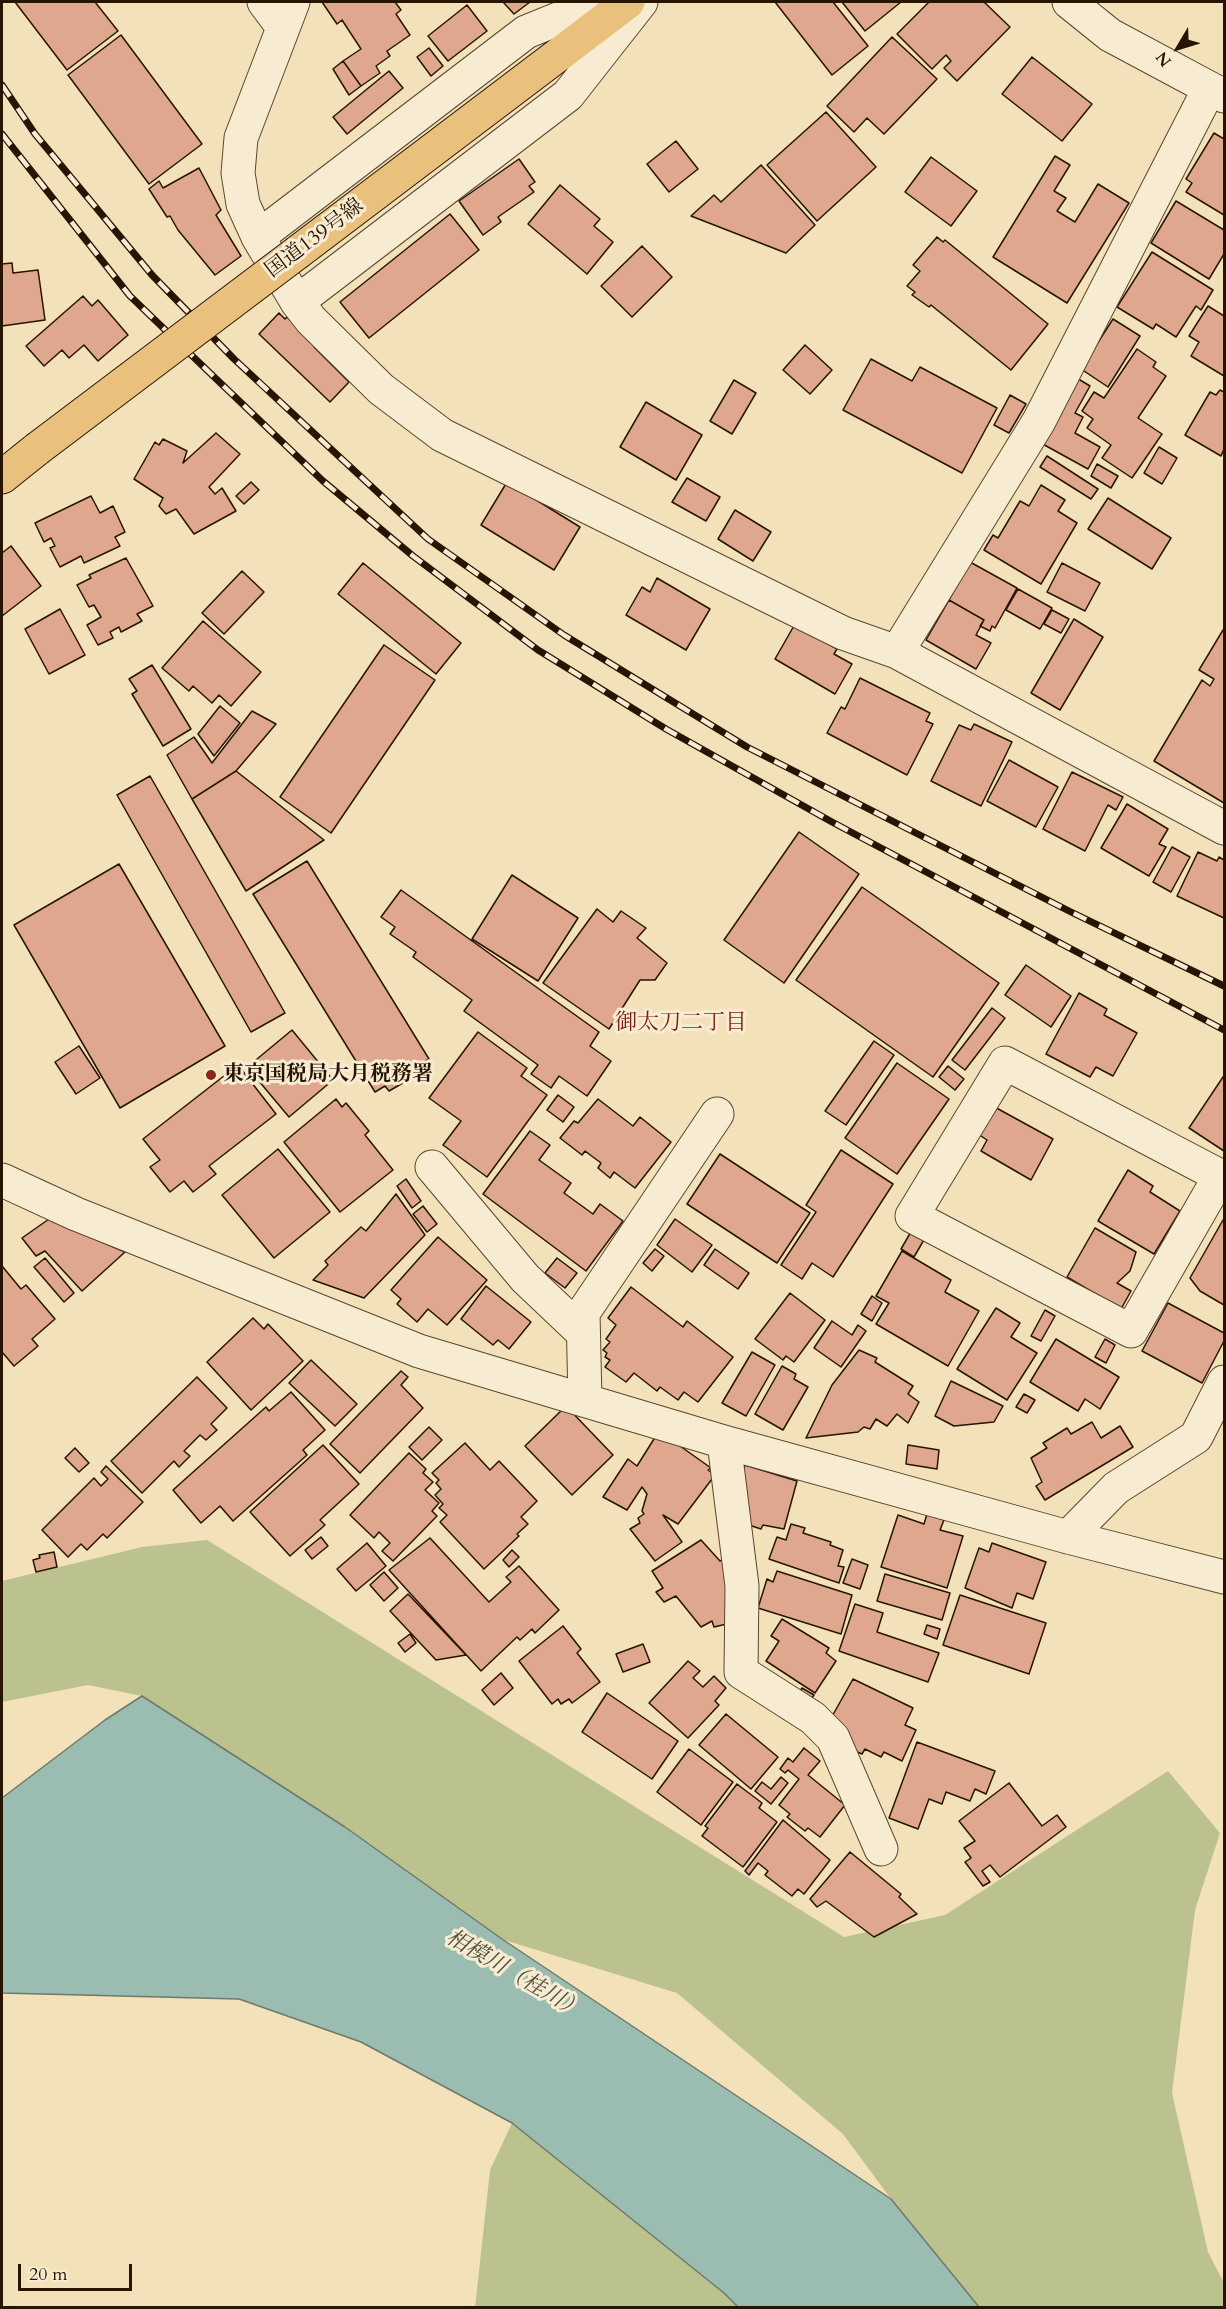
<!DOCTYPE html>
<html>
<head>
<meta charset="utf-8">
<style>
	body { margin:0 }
	#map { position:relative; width:1226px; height:2309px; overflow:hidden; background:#f2e1b9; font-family:Cardo,serif }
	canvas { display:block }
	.frame { position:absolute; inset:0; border:3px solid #271403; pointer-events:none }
	.north { position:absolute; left:1148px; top:18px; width:60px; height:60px; -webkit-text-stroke:4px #f7ecd2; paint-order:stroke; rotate:232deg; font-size:16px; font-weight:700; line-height:24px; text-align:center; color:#271403 }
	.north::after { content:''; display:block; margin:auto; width:21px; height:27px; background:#271403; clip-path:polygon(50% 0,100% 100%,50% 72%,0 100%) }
	.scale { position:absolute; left:18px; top:2264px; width:114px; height:27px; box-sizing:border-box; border:3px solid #271403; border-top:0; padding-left:8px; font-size:18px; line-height:21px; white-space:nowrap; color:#271403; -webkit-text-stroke:4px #f7ecd2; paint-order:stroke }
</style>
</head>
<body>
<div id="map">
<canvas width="1226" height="2309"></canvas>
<div class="frame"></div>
<div class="north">N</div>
<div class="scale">20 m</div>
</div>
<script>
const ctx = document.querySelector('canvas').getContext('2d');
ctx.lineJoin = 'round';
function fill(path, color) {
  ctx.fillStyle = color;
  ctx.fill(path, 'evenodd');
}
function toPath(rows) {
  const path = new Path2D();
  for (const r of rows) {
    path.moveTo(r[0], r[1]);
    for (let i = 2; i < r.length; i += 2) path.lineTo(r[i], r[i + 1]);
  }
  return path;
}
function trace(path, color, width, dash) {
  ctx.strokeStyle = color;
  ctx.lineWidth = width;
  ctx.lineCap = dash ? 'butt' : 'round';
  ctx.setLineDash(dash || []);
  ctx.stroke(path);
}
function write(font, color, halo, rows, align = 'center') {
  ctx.font = font + ' Cardo,"Noto Serif JP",serif';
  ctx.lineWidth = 6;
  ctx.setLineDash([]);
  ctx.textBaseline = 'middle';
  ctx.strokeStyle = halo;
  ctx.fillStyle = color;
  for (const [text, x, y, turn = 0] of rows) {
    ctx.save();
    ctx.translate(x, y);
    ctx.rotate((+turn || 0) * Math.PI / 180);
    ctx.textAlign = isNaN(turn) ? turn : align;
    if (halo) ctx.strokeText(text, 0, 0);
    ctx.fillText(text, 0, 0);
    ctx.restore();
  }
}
fill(toPath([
	[207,1540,844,1937,945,1915,1168,1771,1220,1833,1195,1910,1172,2093,1208,2252,1224,2283,1224,2307,979,2307,891,2199,843,2134,677,1993,501,1939,345,1827,142,1696,88,1685,2,1702,2,1581,142,1547],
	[512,2123,724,2293,738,2307,475,2308,490,2170]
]), '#bcc28e');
const water = toPath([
	[142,1696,345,1827,502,1939,891,2199,979,2307,738,2307,724,2293,512,2123,361,2042,239,1999,2,1993,2,1798,105,1720,142,1696]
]);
fill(water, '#9bbdb1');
trace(water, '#6d796b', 1.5);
const building = toPath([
	[15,2,95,2,118,31,67,70,15,2],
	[322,2,395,2,401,10,396,14,410,35,387,51,390,56,376,66,380,73,361,86,343,61,361,49,342,20,337,24,322,2],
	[503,2,530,2,514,14,503,2],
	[775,2,833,2,868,46,832,75,775,2],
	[842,2,901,2,865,31,842,2],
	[929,2,984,2,1010,27,957,81,944,68,951,61,946,55,932,69,897,34,929,2],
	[467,5,487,31,448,61,428,36,467,5],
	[121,35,202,144,149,184,68,75,121,35],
	[892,37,937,79,884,134,867,118,854,132,827,106,892,37],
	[429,48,443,66,431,76,417,57,429,48],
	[1032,57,1092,104,1062,141,1002,94,1032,57],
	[343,61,361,86,349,95,333,69,343,61],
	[389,71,403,88,347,134,333,117,389,71],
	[826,112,876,167,817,221,767,165,826,112],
	[1214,133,1224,139,1224,215,1186,192,1192,183,1186,179,1214,133],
	[676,141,698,169,669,192,647,164,676,141],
	[1055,156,1070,165,1054,191,1066,198,1057,211,1075,222,1098,184,1129,203,1067,303,993,257,1055,156],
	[931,157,977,191,951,226,905,192,931,157],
	[519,159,535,182,529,186,534,192,498,217,501,222,483,235,459,201,519,159],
	[761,165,815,225,786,253,691,216,714,195,721,202,761,165],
	[199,168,221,210,216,215,241,256,215,275,178,230,170,216,167,217,149,189,159,181,163,188,199,168],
	[560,185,600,219,594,226,613,242,587,274,528,224,560,185],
	[1176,201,1224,230,1224,254,1209,279,1151,243,1176,201],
	[450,214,479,250,369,338,340,302,450,214],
	[937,237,943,242,945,240,1048,324,1011,370,931,305,929,307,912,295,915,292,907,286,920,271,913,265,937,237],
	[642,246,672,277,632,317,601,286,642,246],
	[1152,252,1213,290,1201,310,1196,306,1176,337,1156,324,1153,329,1117,307,1152,252],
	[12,263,13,273,38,270,45,320,2,326,2,264,12,263],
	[83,296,92,306,98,300,128,335,98,361,84,345,69,358,62,350,44,366,26,346,83,296],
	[1208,306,1224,316,1224,376,1191,356,1199,342,1189,336,1208,306],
	[279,313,285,319,287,317,316,345,314,347,349,382,330,402,259,334,279,313],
	[1113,319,1140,336,1108,387,1081,369,1113,319],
	[805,345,832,370,810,394,783,370,805,345],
	[1137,349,1156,362,1153,367,1166,376,1138,418,1162,434,1132,478,1102,458,1111,445,1087,428,1093,419,1082,411,1094,392,1104,398,1137,349],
	[871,359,912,381,920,367,997,408,962,473,843,410,871,359],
	[1075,377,1090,386,1075,413,1083,417,1075,433,1100,447,1088,469,1039,442,1075,377],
	[734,380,756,393,732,434,710,421,734,380],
	[1220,390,1224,392,1224,449,1221,456,1185,435,1210,392,1216,395,1220,390],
	[1010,395,1026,404,1009,433,994,425,1010,395],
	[646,402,702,435,676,480,620,447,646,402],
	[216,433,240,454,209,487,215,494,222,488,236,511,194,534,176,509,166,514,159,506,163,498,134,479,155,442,159,445,163,439,187,451,183,463,216,433],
	[1159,447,1177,458,1162,484,1144,473,1159,447],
	[1047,456,1098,489,1091,499,1040,467,1047,456],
	[1097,464,1118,476,1111,488,1091,476,1097,464],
	[687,478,720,497,706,521,672,502,687,478],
	[251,482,259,490,244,504,236,496,251,482],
	[507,482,580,527,554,570,481,525,507,482],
	[1041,485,1065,500,1058,511,1077,523,1041,584,984,550,993,535,998,538,1020,501,1029,506,1041,485],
	[91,496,100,513,113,506,125,532,115,537,120,546,84,563,81,556,60,567,50,548,55,546,51,538,44,542,35,523,91,496],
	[1108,498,1171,538,1152,569,1088,529,1108,498],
	[735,510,771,532,753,561,718,539,735,510],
	[11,546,41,586,2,616,2,553,11,546],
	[126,558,153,606,137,614,142,621,121,632,119,627,110,632,113,638,98,645,87,625,101,617,94,605,89,607,77,585,91,578,89,575,126,558],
	[970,562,1017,588,995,628,992,626,990,631,980,626,984,620,949,600,970,562],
	[363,563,461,643,436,674,338,594,363,563],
	[1062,563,1100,583,1085,611,1047,592,1062,563],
	[242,571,264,592,224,634,202,613,242,571],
	[657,578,710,609,686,650,626,615,642,587,650,592,657,578],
	[1018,589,1052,608,1040,629,1006,610,1018,589],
	[949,600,984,620,976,635,991,643,976,669,926,640,949,600],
	[60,609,85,655,49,674,25,629,60,609],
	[1052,610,1069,619,1061,633,1044,624,1052,610],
	[1074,619,1103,637,1060,710,1031,693,1074,619],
	[203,621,261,672,231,706,219,695,212,703,193,686,189,691,162,668,203,621],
	[795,624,837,649,834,654,852,664,835,694,775,659,795,624],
	[1223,630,1224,631,1224,803,1154,761,1202,680,1210,686,1214,679,1199,670,1223,630],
	[384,645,435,680,331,833,280,797,384,645],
	[152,665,191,729,163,746,132,694,137,691,129,679,152,665],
	[860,678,930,713,926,721,933,724,907,775,827,733,841,707,845,709,860,678],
	[220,706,240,723,214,756,198,734,220,706],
	[252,711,276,724,236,771,192,799,167,755,194,737,212,763,252,711],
	[974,724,1012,742,981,806,931,781,959,725,971,730,974,724],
	[1009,760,1058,787,1036,827,987,801,1009,760],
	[236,771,324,840,246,891,192,799,236,771],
	[1072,772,1123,797,1116,810,1108,805,1085,851,1043,829,1072,772],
	[150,776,285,1013,251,1032,117,795,150,776],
	[1127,804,1168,829,1159,844,1166,847,1149,876,1101,848,1127,804],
	[799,832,859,874,784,983,724,940,799,832],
	[1172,847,1190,857,1171,892,1153,882,1172,847],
	[1198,852,1217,861,1219,857,1224,860,1224,918,1177,896,1198,852],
	[307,861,429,1059,411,1070,415,1076,389,1091,385,1086,375,1092,253,894,307,861],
	[119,864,225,1046,120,1108,14,925,119,864],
	[512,875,578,918,538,981,472,939,512,875],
	[862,887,999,983,933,1077,796,980,862,887],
	[401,890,599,1032,590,1046,611,1061,587,1096,559,1076,551,1088,531,1074,538,1065,464,1011,472,1000,413,957,416,952,390,934,395,927,381,917,401,890],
	[597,909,613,922,621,911,646,928,637,938,667,963,655,980,640,980,609,1029,543,983,597,909],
	[1026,965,1071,996,1051,1027,1005,995,1026,965],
	[1079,993,1107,1009,1104,1015,1137,1033,1113,1076,1096,1067,1090,1077,1046,1054,1079,993],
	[992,1008,1005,1018,965,1070,952,1060,992,1008],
	[292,1030,333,1080,289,1117,258,1080,261,1076,251,1064,292,1030],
	[478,1032,527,1068,521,1076,547,1095,487,1177,443,1145,461,1121,429,1098,478,1032],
	[874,1041,894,1055,846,1125,825,1111,874,1041],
	[79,1046,100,1078,76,1094,55,1062,79,1046],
	[897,1063,949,1099,897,1174,845,1138,897,1063],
	[238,1065,276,1114,209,1166,216,1174,193,1192,184,1181,170,1192,150,1167,160,1160,143,1139,238,1065],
	[948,1066,964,1079,955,1090,939,1077,948,1066],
	[1223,1077,1224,1078,1224,1151,1189,1128,1223,1077],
	[558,1095,574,1107,563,1122,547,1110,558,1095],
	[336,1099,342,1107,346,1103,369,1131,365,1135,393,1170,340,1212,284,1142,336,1099],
	[598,1099,633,1126,640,1117,671,1142,635,1188,614,1172,610,1178,598,1168,601,1163,585,1151,582,1155,560,1138,574,1121,578,1123,598,1099],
	[991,1105,1053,1139,1031,1180,981,1151,987,1140,975,1132,991,1105],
	[530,1131,550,1145,539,1160,571,1183,564,1193,593,1214,600,1204,623,1221,586,1271,483,1194,530,1131],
	[278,1149,330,1212,274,1258,222,1195,278,1149],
	[841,1150,893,1184,833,1277,812,1263,802,1279,781,1265,816,1212,806,1205,841,1150],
	[720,1154,810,1213,777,1263,687,1204,720,1154],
	[1128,1170,1153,1186,1150,1192,1180,1211,1154,1254,1098,1221,1128,1170],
	[406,1179,421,1201,412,1208,397,1186,406,1179],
	[396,1194,425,1235,364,1298,313,1280,328,1265,325,1261,361,1227,366,1231,396,1194],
	[423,1206,437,1224,427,1232,413,1214,423,1206],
	[49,1219,125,1252,82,1291,45,1251,36,1256,22,1238,49,1219],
	[675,1219,712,1245,692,1272,657,1245,675,1219],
	[1223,1220,1224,1221,1224,1305,1200,1291,1190,1278,1223,1220],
	[1095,1228,1136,1252,1130,1271,1117,1283,1131,1291,1121,1309,1067,1277,1095,1228],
	[912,1230,925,1238,914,1257,901,1249,912,1230],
	[438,1237,487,1280,447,1325,428,1309,417,1322,397,1304,401,1299,391,1290,438,1237],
	[655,1249,664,1256,652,1271,643,1263,655,1249],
	[715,1249,749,1273,738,1289,704,1265,715,1249],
	[902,1251,951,1280,945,1292,979,1311,948,1366,876,1324,889,1303,876,1296,902,1251],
	[45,1258,74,1293,64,1302,34,1267,45,1258],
	[557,1258,577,1273,565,1288,545,1273,557,1258],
	[2,1266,21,1289,26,1285,55,1319,32,1339,38,1346,14,1366,2,1352,2,1266],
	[486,1286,531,1322,509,1349,498,1340,493,1345,461,1319,486,1286],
	[631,1287,683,1327,687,1321,733,1357,698,1402,684,1392,678,1400,660,1387,657,1391,634,1373,626,1382,605,1367,610,1360,605,1357,607,1353,603,1350,610,1342,606,1339,616,1325,608,1318,631,1287],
	[790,1293,825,1320,794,1362,786,1356,783,1360,755,1339,790,1293],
	[872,1296,882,1303,872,1321,861,1314,872,1296],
	[1168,1303,1224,1333,1224,1341,1202,1383,1142,1351,1168,1303],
	[996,1308,1020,1323,1011,1337,1037,1353,1007,1400,957,1369,996,1308],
	[1045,1310,1055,1316,1041,1341,1031,1336,1045,1310],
	[253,1318,264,1329,268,1324,303,1361,251,1410,207,1362,253,1318],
	[832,1321,852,1335,858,1325,866,1331,841,1367,814,1348,832,1321],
	[1056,1339,1119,1377,1100,1409,1085,1399,1078,1411,1030,1382,1056,1339],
	[1105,1339,1115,1345,1106,1363,1095,1357,1105,1339],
	[859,1350,877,1358,875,1362,913,1386,908,1394,919,1402,908,1423,897,1414,887,1426,876,1419,870,1429,864,1427,858,1432,806,1438,832,1385,859,1350],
	[752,1352,775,1365,746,1416,722,1403,752,1352],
	[311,1360,357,1404,335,1426,289,1383,311,1360],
	[782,1366,796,1374,794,1379,808,1387,783,1430,755,1414,782,1366],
	[401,1371,408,1377,401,1385,423,1408,360,1473,330,1444,401,1371],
	[197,1377,227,1408,211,1424,217,1430,206,1440,200,1435,184,1451,190,1456,179,1467,174,1461,142,1493,111,1461,197,1377],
	[951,1381,1003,1406,994,1422,954,1426,935,1416,951,1381],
	[291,1392,325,1430,303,1450,307,1455,233,1521,220,1506,201,1523,173,1490,266,1407,269,1411,291,1392],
	[1024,1394,1035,1400,1027,1413,1016,1407,1024,1394],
	[566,1406,613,1455,572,1495,525,1446,566,1406],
	[1092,1422,1101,1438,1120,1426,1133,1447,1045,1500,1036,1486,1042,1482,1031,1458,1047,1448,1043,1443,1067,1428,1071,1434,1092,1422],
	[429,1427,442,1440,422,1460,409,1447,429,1427],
	[659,1431,711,1468,708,1470,715,1475,678,1524,663,1515,682,1542,655,1561,630,1529,640,1523,638,1518,644,1514,642,1511,647,1494,642,1487,627,1510,603,1497,628,1459,637,1466,659,1431],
	[465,1443,490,1470,499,1461,537,1501,521,1517,528,1524,517,1534,519,1536,484,1569,440,1522,447,1515,439,1508,443,1504,435,1495,441,1489,436,1483,439,1480,432,1473,465,1443],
	[323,1445,359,1484,320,1520,325,1525,290,1556,250,1512,323,1445],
	[908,1445,939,1450,937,1469,906,1464,908,1445],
	[75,1448,89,1463,79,1472,65,1458,75,1448],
	[409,1453,426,1469,423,1473,433,1482,425,1490,439,1503,432,1511,437,1516,393,1561,382,1551,390,1543,379,1532,374,1538,350,1515,409,1453],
	[745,1465,797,1481,784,1529,763,1525,761,1529,746,1524,738,1488,745,1465],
	[106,1466,143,1502,107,1538,103,1534,87,1550,81,1544,68,1557,42,1530,94,1478,101,1486,108,1479,101,1472,106,1466],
	[927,1514,944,1520,940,1530,963,1536,947,1588,881,1567,898,1515,924,1524,927,1514],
	[791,1524,805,1528,803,1533,831,1542,830,1545,843,1550,838,1566,844,1567,839,1583,769,1559,777,1537,786,1540,791,1524],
	[321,1537,328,1546,312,1559,305,1550,321,1537],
	[430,1538,489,1602,511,1582,506,1577,519,1566,559,1610,535,1633,532,1629,520,1640,517,1637,481,1671,389,1570,430,1538],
	[701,1540,720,1561,729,1555,735,1622,714,1627,712,1621,701,1627,676,1596,664,1602,656,1592,663,1588,652,1571,701,1540],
	[367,1543,386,1566,356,1591,337,1569,367,1543],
	[992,1543,1046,1562,1033,1599,1017,1593,1012,1608,965,1588,979,1548,989,1552,992,1543],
	[512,1550,519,1557,509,1567,503,1560,512,1550],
	[54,1552,57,1567,36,1572,33,1560,40,1558,39,1555,54,1552],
	[852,1559,868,1565,860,1589,843,1583,852,1559],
	[777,1571,852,1595,841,1634,758,1608,767,1579,773,1582,777,1571],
	[384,1572,398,1588,384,1601,370,1585,384,1572],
	[885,1574,950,1593,942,1620,877,1601,885,1574],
	[408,1594,466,1655,436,1660,390,1611,408,1594],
	[960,1595,1046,1623,1029,1674,943,1645,960,1595],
	[855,1604,883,1613,877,1632,939,1653,928,1682,839,1651,855,1604],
	[782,1619,829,1648,826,1653,836,1661,815,1693,766,1661,779,1641,771,1636,782,1619],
	[927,1625,940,1629,937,1639,924,1634,927,1625],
	[563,1626,581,1649,577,1653,600,1682,572,1703,569,1699,561,1704,558,1699,552,1704,519,1661,563,1626],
	[410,1634,416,1643,405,1652,398,1643,410,1634],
	[643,1644,650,1662,623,1672,616,1654,643,1644],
	[688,1661,700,1671,693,1678,703,1687,714,1676,726,1688,715,1701,719,1705,688,1738,649,1703,688,1661],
	[501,1673,513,1688,494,1705,482,1690,501,1673],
	[853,1679,913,1708,905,1725,916,1730,902,1761,884,1752,881,1757,865,1749,862,1754,843,1746,830,1720,853,1679],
	[802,1688,814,1695,808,1703,797,1695,802,1688],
	[607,1693,678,1741,652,1779,582,1732,607,1693],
	[726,1714,778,1757,751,1789,699,1745,726,1714],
	[917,1742,995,1771,986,1794,975,1789,970,1801,946,1792,942,1804,929,1799,918,1829,889,1818,917,1742],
	[804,1748,820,1761,808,1775,845,1805,820,1837,808,1828,805,1831,787,1817,790,1814,779,1805,799,1779,788,1770,785,1773,780,1769,788,1758,793,1762,804,1748],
	[689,1749,733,1782,701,1825,657,1792,689,1749],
	[781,1777,788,1783,771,1804,755,1791,762,1782,771,1789,781,1777],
	[1009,1783,1042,1826,1057,1815,1066,1827,1000,1877,990,1865,982,1871,990,1882,983,1886,965,1862,971,1858,964,1848,975,1841,959,1821,1009,1783],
	[737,1784,762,1803,759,1808,777,1822,743,1867,702,1836,708,1828,705,1826,737,1784],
	[783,1820,830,1860,804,1894,798,1889,792,1896,765,1875,768,1871,758,1863,749,1875,745,1871,783,1820],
	[850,1852,901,1894,899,1897,917,1914,874,1937,826,1901,817,1907,810,1899,850,1852]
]);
fill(building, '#dfa88e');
trace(building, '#271403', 1.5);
const minor = toPath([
	[264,2,282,26],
	[293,2,241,138,238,173,243,204,258,237,297,302,311,320,381,389,442,435,843,633,897,652,1224,828],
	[1069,2,1110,35,1224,96],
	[258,237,526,32,600,2],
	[297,302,568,95,641,2],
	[897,652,1039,421,1209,89],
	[432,1167,525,1278,583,1333],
	[1220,1176,1131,1331,912,1216,1005,1063,1220,1176,1224,1179],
	[2,1180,76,1214,419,1351,724,1442,1068,1537,1224,1577],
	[585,1400,583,1313,717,1114],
	[724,1442,742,1586,741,1672,813,1718,833,1738,881,1849],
	[1068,1537,1116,1488,1196,1437,1224,1382]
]);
const highway = toPath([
	[298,252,628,2],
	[2,477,37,449]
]);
trace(minor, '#5a4730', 35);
trace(highway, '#271403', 35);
trace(minor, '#f7ecd2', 33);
trace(highway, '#e9c07c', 33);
const rail = toPath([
	[2,85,35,134,152,275,234,359,428,539,564,635,747,747,1071,912,1224,986],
	[2,134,130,296,210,373,323,481,413,556,538,650,666,729,832,822,1224,1030]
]);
trace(rail, '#271403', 7);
trace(rail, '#f7ecd2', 4.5, [14]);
const highwayBridge = toPath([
	[37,449,298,252]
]);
trace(highwayBridge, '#271403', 35, []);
trace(highwayBridge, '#e9c07c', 33);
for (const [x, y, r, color] of [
	[211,1075,6,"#8f2418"]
]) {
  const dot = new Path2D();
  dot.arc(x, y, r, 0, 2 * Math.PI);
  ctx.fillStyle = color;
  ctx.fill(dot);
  trace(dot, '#f7ecd2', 2);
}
write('21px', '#271403', '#f7ecd2', [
	["国道139号線",315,239,-37]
]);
write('bold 21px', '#271403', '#f7ecd2', [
	["東京国税局大月税務署",223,1075]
], 'left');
write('22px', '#7a1f14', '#f7ecd2', [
	["御太刀二丁目",681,1024]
]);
write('italic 22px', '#504f40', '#f7ecd2', [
	["相模川（桂川）",514,1975,30]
]);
</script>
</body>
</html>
